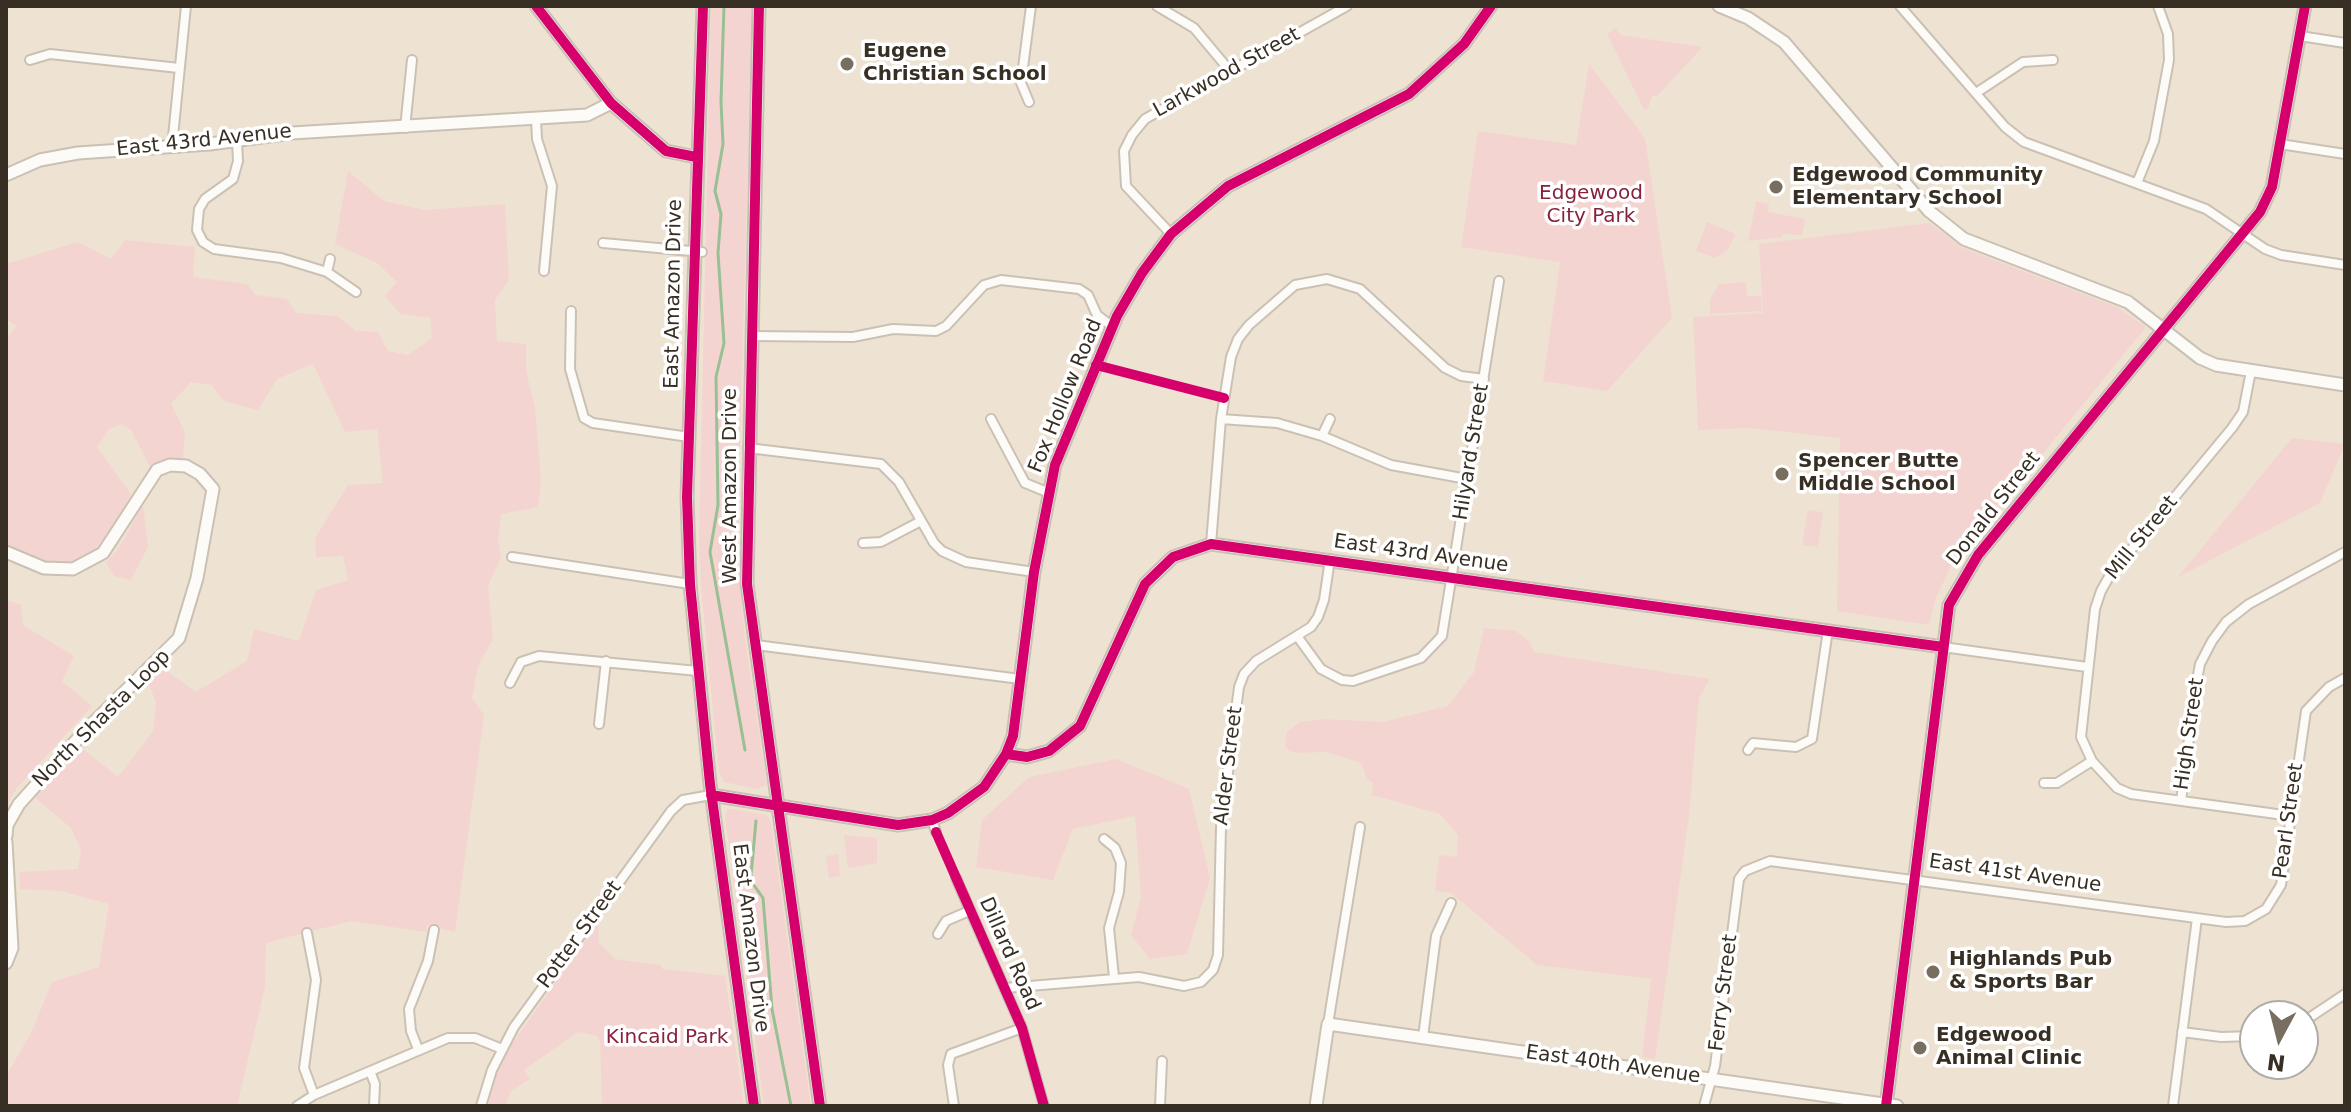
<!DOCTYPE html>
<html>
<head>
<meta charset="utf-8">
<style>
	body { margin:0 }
	#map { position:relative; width:2351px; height:1112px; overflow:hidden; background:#eee3d2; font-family:"DejaVu Sans",sans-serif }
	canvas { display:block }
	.frame { position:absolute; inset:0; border:8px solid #372f23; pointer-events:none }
	.north { position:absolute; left:2239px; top:1000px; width:80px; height:80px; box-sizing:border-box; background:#fff; border:2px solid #afaca7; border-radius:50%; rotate:187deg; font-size:22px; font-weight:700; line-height:32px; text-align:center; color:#372f23 }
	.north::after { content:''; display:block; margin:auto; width:28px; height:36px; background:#776e60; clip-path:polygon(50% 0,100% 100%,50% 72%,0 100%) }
</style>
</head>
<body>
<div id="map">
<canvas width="2351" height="1112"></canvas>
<div class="frame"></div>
<div class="north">N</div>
</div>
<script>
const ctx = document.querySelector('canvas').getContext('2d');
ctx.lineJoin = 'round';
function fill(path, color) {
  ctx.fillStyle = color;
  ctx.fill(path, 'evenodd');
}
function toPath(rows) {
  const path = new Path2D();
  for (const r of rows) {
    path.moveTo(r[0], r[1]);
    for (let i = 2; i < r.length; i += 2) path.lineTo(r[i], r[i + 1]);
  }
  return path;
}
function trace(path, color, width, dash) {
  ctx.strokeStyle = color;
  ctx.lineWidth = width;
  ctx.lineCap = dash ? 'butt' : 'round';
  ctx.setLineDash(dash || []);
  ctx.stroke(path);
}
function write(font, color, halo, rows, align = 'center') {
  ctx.font = font + ' "DejaVu Sans",sans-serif';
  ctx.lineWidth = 7;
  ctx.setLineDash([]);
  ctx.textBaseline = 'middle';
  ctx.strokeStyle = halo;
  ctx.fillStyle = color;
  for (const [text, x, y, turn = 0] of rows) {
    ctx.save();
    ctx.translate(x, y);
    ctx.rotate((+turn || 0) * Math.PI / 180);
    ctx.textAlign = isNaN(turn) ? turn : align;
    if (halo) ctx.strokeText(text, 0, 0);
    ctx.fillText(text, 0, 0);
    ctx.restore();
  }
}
fill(toPath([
	[711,6,752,6,737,555,745,638,767,785,757,789,724,782,719,772,701,587,699,536],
	[1616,28,1620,35,1703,47,1657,96,1652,96,1648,108,1644,110,1607,34],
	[1589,64,1645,138,1672,318,1607,391,1543,381,1560,262,1461,247,1478,131,1576,145],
	[348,171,384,201,425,210,505,204,509,280,495,300,497,341,526,344,526,371,535,408,541,482,538,507,501,514,498,540,501,557,488,586,493,639,478,666,472,698,484,715,455,932,427,925,426,932,351,921,266,943,265,987,237,1106,6,1106,6,1076,31,1033,52,982,99,967,109,904,61,891,20,889,19,872,78,869,81,850,71,828,35,798,83,749,118,777,153,731,156,703,149,684,164,669,196,692,247,661,254,629,299,641,316,590,348,580,343,556,316,557,315,538,348,485,383,483,377,429,345,432,313,364,277,379,258,410,223,401,212,385,191,382,171,404,185,432,183,458,173,458,150,467,131,430,121,424,109,429,97,447,131,494,105,545,93,555,64,566,52,565,6,546,6,341,16,326,6,318,6,264,78,242,111,259,125,240,195,247,193,277,247,284,256,295,287,299,296,313,337,316,356,331,378,332,388,351,408,355,432,338,430,318,400,314,385,296,397,282,377,263,335,244],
	[1756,201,1769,204,1768,212,1805,219,1802,235,1782,234,1782,237,1748,241],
	[1707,222,1736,234,1727,251,1715,258,1696,251],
	[1929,223,1963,248,2117,307,2146,327,1951,566,1935,600,1929,625,1837,611,1840,438,1750,428,1698,430,1693,317,1763,313,1759,244],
	[1746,282,1747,296,1761,296,1762,311,1710,314,1710,299,1719,284],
	[2292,438,2345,444,2320,503,2178,577],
	[143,505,148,547,131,580,114,576,106,563,117,551],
	[1808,510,1823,512,1818,547,1802,545],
	[6,600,21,605,23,625,74,656,62,681,92,706,17,788,6,805],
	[1484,628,1516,631,1530,642,1534,652,1710,679,1699,698,1689,816,1655,1059,1642,1057,1651,979,1537,965,1451,893,1435,891,1439,855,1457,857,1458,835,1440,814,1372,795,1373,783,1367,779,1361,763,1326,752,1298,753,1289,751,1285,745,1287,732,1300,722,1323,719,1383,722,1448,706,1474,672],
	[1116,759,1189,789,1210,878,1187,954,1150,959,1131,935,1141,897,1135,816,1073,829,1053,880,976,867,982,820,1029,777],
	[733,809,767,815,771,822,811,1106,764,1106,725,817,727,810],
	[844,835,877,838,877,863,848,868],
	[838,854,840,876,829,878,826,856],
	[599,921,598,942,615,959,661,965,662,969,725,976,744,1106,602,1106,600,1041,597,1036,578,1032,524,1070,530,1079,511,1091,505,1106,488,1106,496,1076,512,1044]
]), '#f4d4d0');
trace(toPath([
	[724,6,721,102,723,144,715,191,721,214,718,253,724,343,716,377,718,505,710,552,745,750],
	[756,821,751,875,753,884,763,898,772,1009,791,1106]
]), '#99c092', 3);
const street = toPath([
	[1157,6,1194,28,1230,71],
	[1900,6,2005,127,2024,142,2206,209,2265,249,2281,255,2345,265],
	[2300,36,2345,43],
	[30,60,50,54,179,68],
	[1976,93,2023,62,2053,60],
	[1029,102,1021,83,1031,6],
	[536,119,537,139,552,186,544,271],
	[405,128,412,60],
	[237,141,238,161,233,179,205,199,199,209,197,230,203,242,214,249,281,258,327,272,356,292],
	[2280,144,2345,154],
	[172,147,186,6],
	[2137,183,2154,141,2169,60,2168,34,2158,6],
	[1171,234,1126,186,1124,151,1132,135,1145,119,1347,6],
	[603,243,702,252],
	[327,272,330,259],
	[571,311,570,369,584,418,593,423,689,437],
	[751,336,853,337,893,329,936,331,946,326,984,285,1001,280,1079,289,1088,295,1097,315,1113,327],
	[2251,371,2243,412,2232,428,2110,575,2101,591,2095,609,2081,737,2092,761,2117,788,2131,794,2291,816],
	[991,419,1025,483,1047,492],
	[1221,419,1277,423,1322,436,1330,419],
	[1322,436,1391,465,1467,479],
	[748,448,881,464,899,482,934,543,942,551,966,562,1034,572],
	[863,543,881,542,921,521],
	[1211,544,1221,419,1231,357,1238,339,1249,325,1295,285,1327,279,1360,289,1445,368,1461,376,1484,379],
	[512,557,690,584],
	[1297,636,1321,669,1342,680,1353,681,1421,658,1442,636,1499,281],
	[756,645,1020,679],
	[1943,647,2087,667],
	[510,683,521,662,539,656,698,671],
	[599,724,606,661],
	[1748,750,1753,743,1796,747,1812,739,1828,630],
	[2044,783,2057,783,2092,761],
	[2181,801,2195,691,2200,664,2212,641,2226,622,2249,604,2345,552],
	[932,820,936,832],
	[1104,839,1115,848,1121,863,1119,892,1109,928,1114,977],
	[956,878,1022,1028,1044,1106],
	[307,933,316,980,304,1068,314,1095],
	[938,934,946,921,969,911],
	[1005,988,1139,977,1184,986,1201,982,1213,970,1218,955,1221,827,1239,687,1244,674,1256,661,1311,627,1318,617,1324,600,1330,559],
	[2303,1022,2345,994],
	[1328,1024,1360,827],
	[2182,1032,2221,1037,2255,1036],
	[1423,1037,1436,936,1451,903],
	[418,1049,411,1031,409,1009,428,961,434,930],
	[370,1071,375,1084,374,1106],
	[297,1106,314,1095,448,1038,475,1038,502,1049],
	[481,1106,492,1070,514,1027,671,811,683,800,711,795],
	[954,1106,948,1065,951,1054,1022,1028],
	[1160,1106,1162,1061],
	[1704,1106,1715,1066,1739,879,1745,871,1770,861,2226,922,2245,921,2266,909,2281,885,2306,711,2329,687,2345,678],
	[2173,1106,2197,918]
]);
const secondary = toPath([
	[536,6,611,103,666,151,696,157],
	[703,6,687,497,690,584,710,784,754,1106],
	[759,6,747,584,820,1106],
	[1719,6,1748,18,1784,42,1929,211,1964,239,2128,302,2200,358,2216,365,2345,385],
	[6,175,40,160,78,153,210,144,292,133,587,115,611,103],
	[6,552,44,568,73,569,103,553,157,470,170,465,186,466,200,474,213,489,197,578,179,638,84,732,19,804,7,825,6,836],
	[1006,754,1027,757,1049,751,1080,726,1145,584,1173,557,1211,544,1943,647],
	[711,795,898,825,932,820,948,813,984,787,1006,754,1013,736,1034,572,1055,465,1117,316,1142,273,1171,234,1228,186,1409,94,1464,44,1491,6],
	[6,842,12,948,6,963],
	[1316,1106,1328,1024,1897,1106],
	[1886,1106,1949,605,1978,555,2260,212,2272,187,2305,6]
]);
trace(street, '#cac1b4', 12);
trace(secondary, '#cac1b4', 15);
trace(street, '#fcfbf8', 8);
trace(secondary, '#fcfbf8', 11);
trace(toPath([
	[536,6,611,103,666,151,696,157],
	[703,6,687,497,690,584,710,784,754,1106],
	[759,6,747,584,820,1106],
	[1096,365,1224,398],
	[1006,754,1027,757,1049,751,1080,726,1145,584,1173,557,1211,544,1943,647],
	[711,795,898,825,932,820,948,813,984,787,1006,754,1013,736,1034,572,1055,465,1117,316,1142,273,1171,234,1228,186,1409,94,1464,44,1491,6],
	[936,832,1022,1028,1044,1106],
	[1886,1106,1949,605,1978,555,2260,212,2272,187,2305,6]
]), '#d6006c', 10);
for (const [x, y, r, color] of [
	[847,64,8,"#776e60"],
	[1776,187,8,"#776e60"],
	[1782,474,8,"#776e60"],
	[1933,972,8,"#776e60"],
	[1920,1048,8,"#776e60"]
]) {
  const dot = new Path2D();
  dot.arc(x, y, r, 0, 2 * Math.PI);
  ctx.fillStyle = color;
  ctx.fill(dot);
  trace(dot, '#fff', 3);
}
write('bold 20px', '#372f23', '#fff', [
	["Eugene",863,52],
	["Christian School",863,75],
	["Edgewood Community",1792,176],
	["Elementary School",1792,199],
	["Spencer Butte",1798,462],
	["Middle School",1798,485],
	["Highlands Pub",1949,960],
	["& Sports Bar",1949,983],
	["Edgewood",1936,1036],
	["Animal Clinic",1936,1059]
], 'left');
write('20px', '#372f23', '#fff', [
	["Larkwood Street",1227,73,-29],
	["East 43rd Avenue",204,141,-6],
	["East Amazon Drive",674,294,-89],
	["Fox Hollow Road",1066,396,-68],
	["Hilyard Street",1472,452,-81],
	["West Amazon Drive",731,486,-90],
	["Donald Street",1994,509,-52],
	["Mill Street",2142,538,-51],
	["East 43rd Avenue",1421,554,8],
	["North Shasta Loop",102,719,-45],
	["High Street",2190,734,-82],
	["Alder Street",1229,766,-83],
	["Pearl Street",2289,821,-82],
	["East 41st Avenue",2015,874,8],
	["Potter Street",580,935,-54],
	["East Amazon Drive",750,938,83],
	["Dillard Road",1009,954,66],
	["Ferry Street",1724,993,-83],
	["East 40th Avenue",1613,1065,8]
]);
write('20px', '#86223d', '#fff', [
	["Edgewood",1591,194],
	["City Park",1591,217],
	["Kincaid Park",667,1038]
]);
</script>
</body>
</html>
